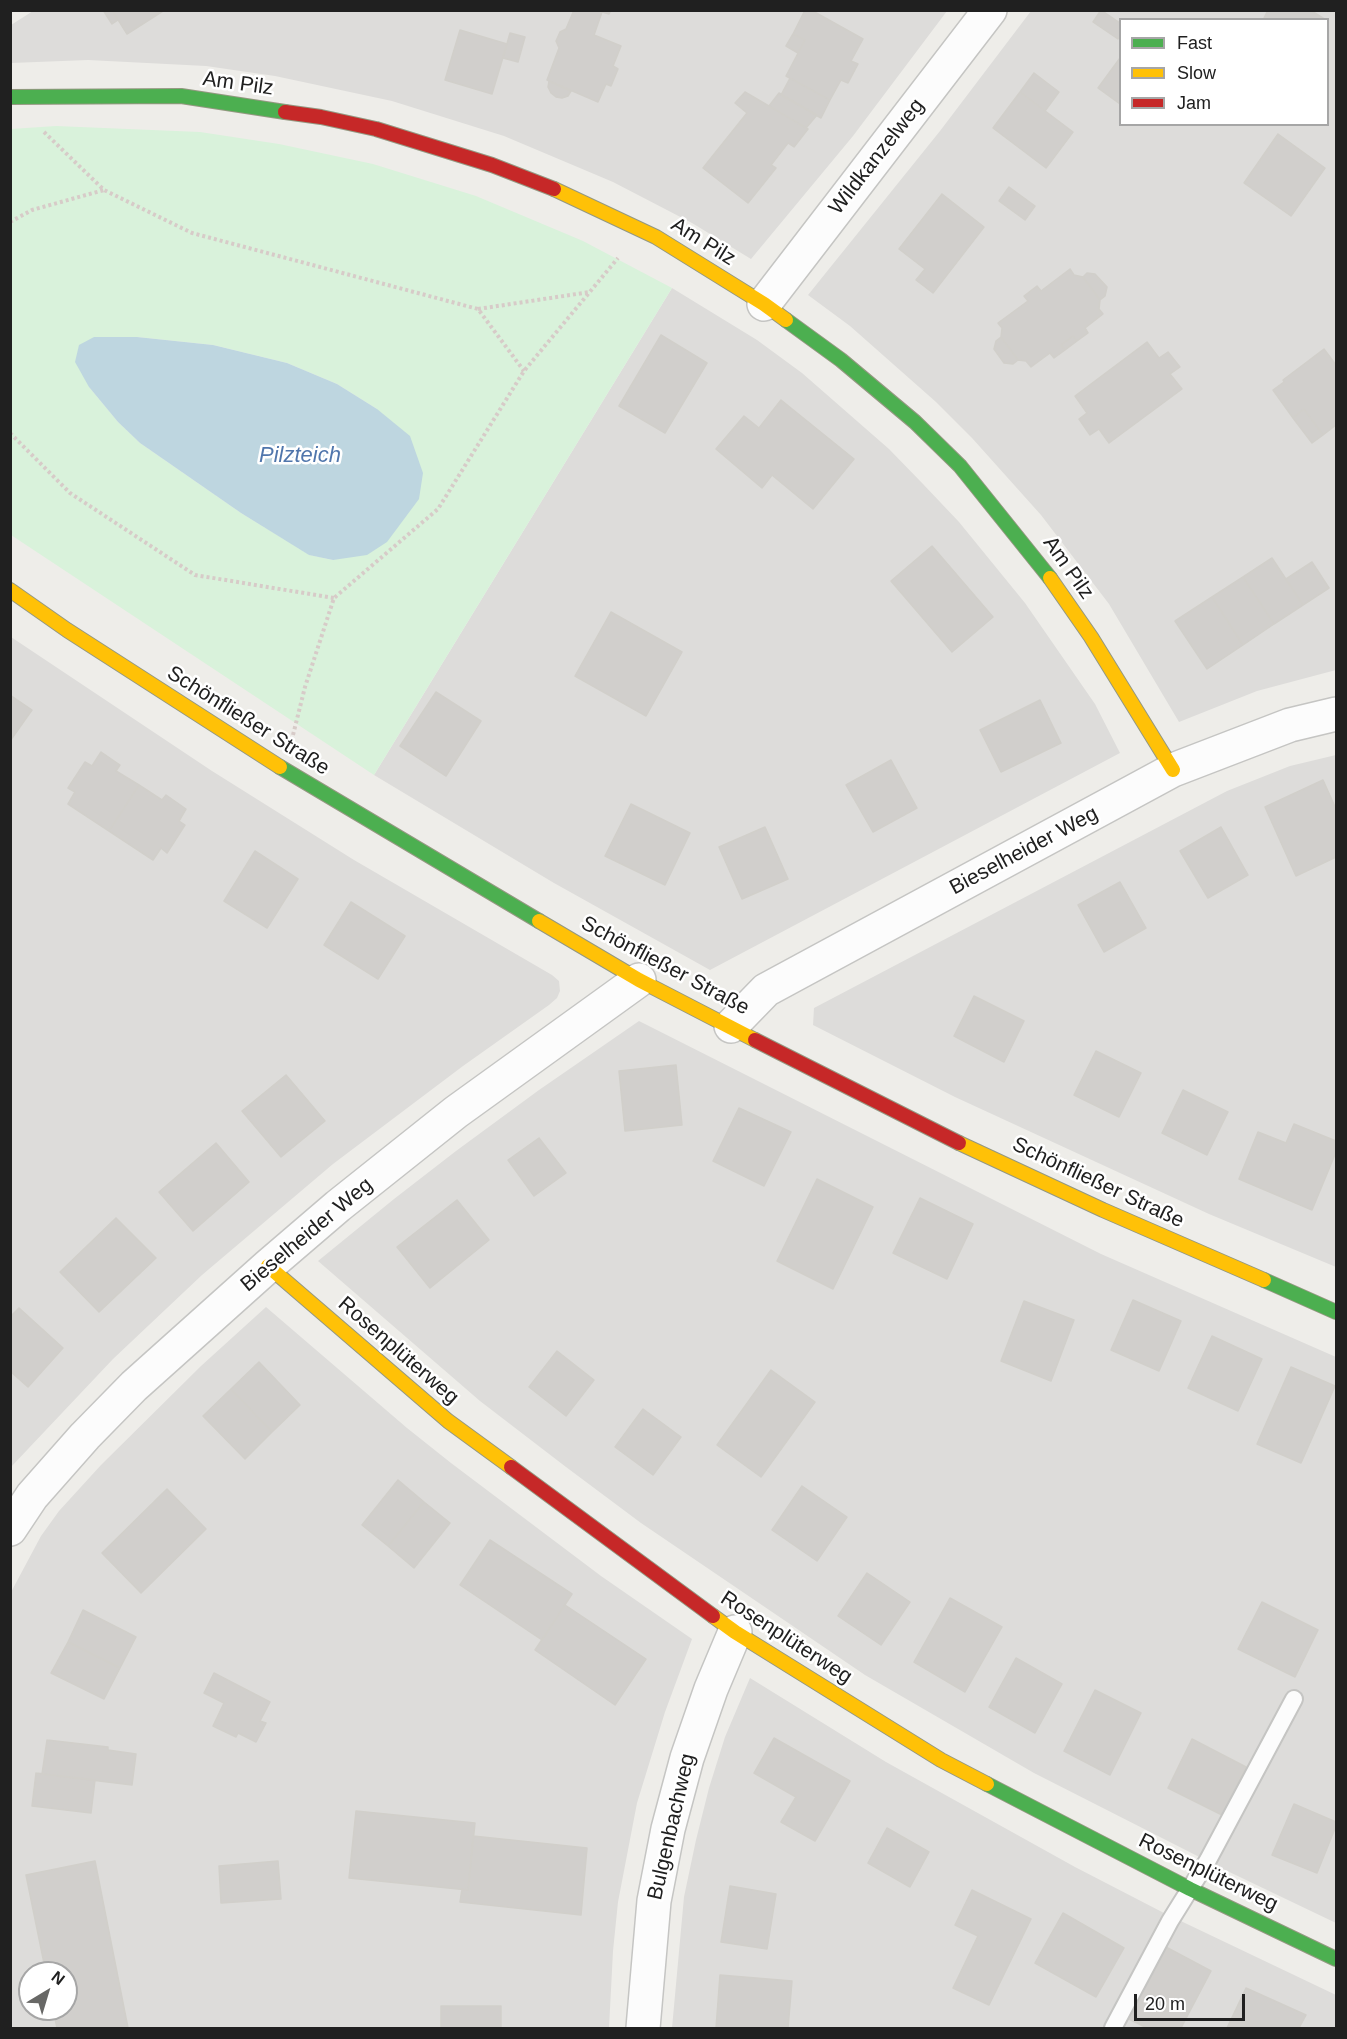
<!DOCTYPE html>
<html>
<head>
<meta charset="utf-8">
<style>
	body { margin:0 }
	#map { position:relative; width:1347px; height:2039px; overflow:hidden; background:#eeede9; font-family:Arial,sans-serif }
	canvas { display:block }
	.frame { position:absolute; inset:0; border:12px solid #202020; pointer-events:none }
	.legend { position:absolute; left:1119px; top:18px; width:210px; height:108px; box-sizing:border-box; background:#fff; border:2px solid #a6a6a6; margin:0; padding:8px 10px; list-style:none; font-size:18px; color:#202020 }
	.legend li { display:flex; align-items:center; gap:12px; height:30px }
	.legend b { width:30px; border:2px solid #a6a6a6 }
	.north { position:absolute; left:18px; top:1961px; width:60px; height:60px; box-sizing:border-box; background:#fff; border:2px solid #a6a6a6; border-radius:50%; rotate:38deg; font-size:16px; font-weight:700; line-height:24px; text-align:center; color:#202020 }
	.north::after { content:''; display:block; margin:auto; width:21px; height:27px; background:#686866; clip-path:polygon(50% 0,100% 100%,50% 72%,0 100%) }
	.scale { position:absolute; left:1134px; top:1994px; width:111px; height:27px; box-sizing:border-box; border:3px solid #202020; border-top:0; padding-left:8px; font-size:18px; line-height:21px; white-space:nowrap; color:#202020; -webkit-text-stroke:4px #fff; paint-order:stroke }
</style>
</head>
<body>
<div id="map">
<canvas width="1347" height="2039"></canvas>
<div class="frame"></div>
<ul class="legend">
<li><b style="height:8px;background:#4caf50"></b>Fast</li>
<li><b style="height:8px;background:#ffc107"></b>Slow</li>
<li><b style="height:8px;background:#c62828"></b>Jam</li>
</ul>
<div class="north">N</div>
<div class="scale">20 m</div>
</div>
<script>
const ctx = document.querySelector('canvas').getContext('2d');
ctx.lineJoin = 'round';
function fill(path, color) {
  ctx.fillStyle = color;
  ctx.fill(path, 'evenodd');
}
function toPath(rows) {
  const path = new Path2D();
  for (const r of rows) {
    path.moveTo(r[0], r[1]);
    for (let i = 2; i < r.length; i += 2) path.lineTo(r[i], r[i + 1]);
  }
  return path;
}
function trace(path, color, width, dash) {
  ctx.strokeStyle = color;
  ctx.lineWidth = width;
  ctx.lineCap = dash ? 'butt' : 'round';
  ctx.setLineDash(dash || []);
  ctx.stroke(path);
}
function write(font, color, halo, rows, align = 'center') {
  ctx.font = font + ' Arial,sans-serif';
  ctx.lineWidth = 5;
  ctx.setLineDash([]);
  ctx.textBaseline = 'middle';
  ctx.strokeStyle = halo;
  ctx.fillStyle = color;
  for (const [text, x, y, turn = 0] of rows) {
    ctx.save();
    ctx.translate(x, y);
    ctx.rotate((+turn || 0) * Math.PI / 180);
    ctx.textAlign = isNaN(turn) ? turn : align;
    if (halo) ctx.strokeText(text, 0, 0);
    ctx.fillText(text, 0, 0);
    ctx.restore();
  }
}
fill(toPath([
	[33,11,947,11,853,136,751,259,692,223,613,182,504,136,392,101,275,76,206,66,88,60,11,63,11,25],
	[1031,11,1336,11,1336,670,1257,691,1179,722,1109,604,1041,515,972,438,936,402,850,326,808,295,940,131],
	[1120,20,1328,20,1328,124,1120,124],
	[672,288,757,340,802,373,889,449,923,484,959,522,1025,603,1095,704,1120,753,710,970,554,883,374,775],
	[11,637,212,771,354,860,552,975,559,981,560,991,557,998,549,1005,463,1066,333,1164,202,1275,113,1359,11,1467],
	[1336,755,1336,1267,1209,1214,955,1097,813,1025,814,1008,1227,791,1290,766],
	[639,1021,1101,1254,1336,1357,1336,1923,1221,1868,1034,1773,865,1675,641,1523,566,1467,480,1401,318,1261,394,1199,456,1151,539,1090],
	[266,1307,407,1428,451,1463,601,1576,692,1639,665,1712,637,1803,618,1902,613,1951,609,2028,11,2028,10,1594,41,1536,59,1511,101,1465,201,1366],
	[30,1973,66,1973,66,2009,30,2009],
	[750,1678,886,1762,1075,1867,1164,1913,1336,1995,1336,2028,672,2028,684,1897,696,1840,709,1788,725,1737]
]), '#dddcda');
fill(toPath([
	[56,126,200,132,279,144,373,164,476,196,583,241,672,288,374,775,11,535,11,129],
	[94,337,137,337,213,345,287,363,337,384,377,409,333,560,310,555,241,513,140,443,118,422,89,387]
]), '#d9f2db');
fill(toPath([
	[94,337,137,337,213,345,287,363,337,384,377,409,410,436,423,473,419,499,387,542,367,555,333,560,309,555,241,513,140,443,118,422,89,387,75,362,79,345]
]), '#bed6e0');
const building = toPath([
	[103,10,112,10,118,20,112,24,103,10],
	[112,10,163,10,163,11,127,34,112,10],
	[574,10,611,10,609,14,602,12,594,35,621,46,613,66,618,69,611,86,606,84,598,102,547,80,559,48,556,41,560,32,566,29,574,10],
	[805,10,811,10,863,39,851,61,858,64,848,83,841,80,830,100,786,76,805,40,793,34,805,10],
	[1101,10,1120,23,1120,35,1118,39,1093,22,1101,10],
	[1268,10,1310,10,1326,20,1263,20,1268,10],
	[460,30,507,44,492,94,445,80,460,30],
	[510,33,525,37,518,62,503,58,510,33],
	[793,34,805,40,798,53,786,46,793,34],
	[1120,58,1120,104,1098,88,1120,58],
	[1034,73,1059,92,1045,111,1020,92,1034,73],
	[790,78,830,100,821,118,781,95,790,78],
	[549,81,571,91,568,96,562,98,556,97,551,93,548,87,549,81],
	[745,92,808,129,794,147,788,143,771,165,776,168,748,203,703,168,747,113,735,103,745,92],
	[1020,92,1073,132,1046,168,993,128,1020,92],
	[779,93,817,115,806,128,769,106,779,93],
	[1278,134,1325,168,1291,216,1244,183,1278,134],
	[1009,187,1035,206,1025,220,999,201,1009,187],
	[942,194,984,227,933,293,916,280,925,269,899,249,942,194],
	[1070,269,1074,275,1083,277,1100,300,1099,309,1103,314,1085,328,1088,333,1077,341,1073,336,1061,345,1065,350,1054,358,1050,353,1031,367,1026,361,1018,360,1001,337,1002,328,998,323,1028,301,1024,296,1037,286,1041,291,1070,269],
	[1087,273,1095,274,1107,287,1105,296,1100,300,1083,277,1087,273],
	[661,335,707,363,665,433,619,406,661,335],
	[1073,336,1077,341,1065,350,1061,345,1073,336],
	[1001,337,1018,360,1013,364,1004,363,994,349,996,341,1001,337],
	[1147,342,1159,358,1168,352,1180,367,1170,374,1182,389,1109,443,1099,429,1090,435,1079,419,1087,413,1075,396,1147,342],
	[1324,349,1336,365,1336,425,1323,435,1304,409,1293,418,1273,390,1284,382,1283,380,1324,349],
	[781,400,854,459,813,509,772,475,762,488,716,449,744,416,759,428,781,400],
	[1304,409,1323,435,1312,443,1293,418,1304,409],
	[932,546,993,617,952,652,891,581,932,546],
	[1272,558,1303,605,1274,624,1243,577,1272,558],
	[1312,562,1329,588,1303,605,1286,579,1312,562],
	[1243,577,1274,624,1243,645,1212,597,1243,577],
	[1212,597,1243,645,1207,669,1175,621,1212,597],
	[611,612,682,652,646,716,575,676,611,612],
	[436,692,481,721,446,776,400,746,436,692],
	[10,695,32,710,10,741,10,695],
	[1040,700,1061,743,1001,772,980,730,1040,700],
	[101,752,120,765,116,771,139,785,109,831,68,804,75,792,68,788,85,762,92,766,101,752],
	[891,760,917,808,873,832,846,785,891,760],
	[1323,780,1336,809,1336,857,1296,876,1265,807,1323,780],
	[139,785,162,800,166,795,186,809,179,821,185,825,167,853,161,848,153,860,109,831,139,785],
	[631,804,690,833,665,885,605,856,631,804],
	[765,827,788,879,742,899,719,847,765,827],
	[1221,827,1248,875,1208,898,1180,851,1221,827],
	[255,851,298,879,267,928,224,901,255,851],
	[1120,882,1146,928,1104,952,1078,905,1120,882],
	[351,902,405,936,378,979,324,945,351,902],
	[974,996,1024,1021,1004,1062,954,1036,974,996],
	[1096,1051,1141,1073,1119,1117,1074,1095,1096,1051],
	[676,1065,682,1125,625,1131,619,1071,676,1065],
	[286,1075,325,1121,281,1157,242,1111,286,1075],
	[1183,1090,1228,1112,1207,1155,1162,1133,1183,1090],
	[739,1108,791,1132,764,1186,713,1161,739,1108],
	[1294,1124,1336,1141,1336,1152,1312,1210,1239,1179,1258,1132,1286,1143,1294,1124],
	[539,1138,566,1173,534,1196,508,1160,539,1138],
	[216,1143,249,1182,193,1231,159,1192,216,1143],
	[817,1179,873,1207,833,1289,777,1261,817,1179],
	[920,1198,973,1224,947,1279,893,1253,920,1198],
	[457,1200,489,1240,430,1288,397,1247,457,1200],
	[116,1218,156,1258,99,1312,60,1272,116,1218],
	[1133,1300,1181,1321,1159,1371,1111,1350,1133,1300],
	[1024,1301,1074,1320,1051,1381,1001,1361,1024,1301],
	[19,1308,63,1348,28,1387,10,1371,10,1317,19,1308],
	[1212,1336,1262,1359,1238,1411,1188,1388,1212,1336],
	[557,1351,594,1380,566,1416,529,1387,557,1351],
	[259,1362,300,1405,272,1432,231,1389,259,1362],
	[1291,1367,1335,1386,1301,1463,1257,1444,1291,1367],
	[771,1370,815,1402,761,1477,717,1445,771,1370],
	[231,1389,272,1432,245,1459,203,1416,231,1389],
	[643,1409,681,1437,653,1475,615,1447,643,1409],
	[398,1480,424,1502,388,1546,362,1525,398,1480],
	[802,1486,847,1517,817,1561,772,1530,802,1486],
	[167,1489,206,1529,141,1593,102,1553,167,1489],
	[424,1502,450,1523,414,1568,388,1546,424,1502],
	[490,1540,572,1594,542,1640,460,1585,490,1540],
	[867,1573,910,1602,881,1645,838,1616,867,1573],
	[950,1598,1002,1627,965,1692,914,1662,950,1598],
	[1262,1602,1318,1630,1295,1677,1238,1649,1262,1602],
	[565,1605,646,1659,615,1705,535,1650,565,1605],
	[83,1610,136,1637,120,1668,68,1642,83,1610],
	[68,1642,120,1668,104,1699,51,1673,68,1642],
	[1016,1658,1062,1684,1035,1733,989,1707,1016,1658],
	[214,1673,270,1702,260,1721,266,1723,256,1742,238,1733,236,1737,213,1726,224,1703,204,1693,214,1673],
	[1095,1690,1141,1713,1110,1775,1064,1751,1095,1690],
	[774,1738,850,1781,815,1841,781,1822,796,1797,754,1773,774,1738],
	[1192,1739,1246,1767,1222,1815,1168,1788,1192,1739],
	[47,1740,108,1747,108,1750,136,1754,132,1785,42,1774,47,1740],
	[36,1773,95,1780,91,1813,32,1806,36,1773],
	[1294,1804,1336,1822,1336,1826,1317,1873,1272,1855,1294,1804],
	[356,1811,475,1823,468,1890,349,1878,356,1811],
	[887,1828,929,1852,910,1887,868,1863,887,1828],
	[473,1836,587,1848,581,1915,460,1902,462,1889,468,1890,473,1836],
	[95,1861,128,2028,57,2028,53,2009,66,2009,66,1973,46,1973,26,1875,95,1861],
	[278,1861,281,1899,221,1903,219,1866,278,1861],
	[730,1886,776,1894,767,1949,721,1942,730,1886],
	[972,1890,1031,1919,989,2005,953,1988,978,1936,955,1925,972,1890],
	[1063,1913,1124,1948,1096,1997,1035,1963,1063,1913],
	[1164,1946,1211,1971,1181,2028,1147,2028,1127,2018,1164,1946],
	[720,1975,792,1981,788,2028,716,2028,720,1975],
	[1246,1988,1306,2015,1299,2028,1227,2028,1246,1988],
	[441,2006,501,2006,501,2028,441,2028,441,2006]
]);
fill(building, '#d1cfcc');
trace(building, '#d1cfca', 1.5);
const lane = toPath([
	[1113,2028,1170,1921,1208,1860,1294,1699]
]);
const street = toPath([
	[764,304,990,10],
	[731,1026,766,990,1173,770,1290,725,1336,714],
	[10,1529,32,1496,85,1436,134,1386,268,1266,338,1206,456,1112,639,980],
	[643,2028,654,1901,668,1829,687,1758,711,1689,735,1632]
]);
const fast = toPath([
	[10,97,181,96,285,112],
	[786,320,841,360,915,422,960,466,1050,578],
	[280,767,539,921],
	[1264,1280,1336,1312],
	[987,1784,1190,1889,1336,1959]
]);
const slow = toPath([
	[554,189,656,237,764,304,786,320],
	[1050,578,1091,637,1173,770],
	[10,590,67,630,280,767],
	[539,921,639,980,755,1040],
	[959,1143,1103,1210,1264,1280],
	[268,1266,448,1421,511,1467],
	[713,1616,735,1632,941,1760,987,1784]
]);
const jam = toPath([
	[285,112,321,117,376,129,492,165,554,189],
	[755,1040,959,1143],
	[511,1467,713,1616]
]);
trace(lane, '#c5c5c3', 20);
trace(street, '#c5c5c3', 36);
trace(fast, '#949881', 16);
trace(slow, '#949881', 16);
trace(jam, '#949881', 16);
trace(toPath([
	[44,132,104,190,192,233,478,309,524,371],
	[10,222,32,210,104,190],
	[478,309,590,292],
	[10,433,70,493,195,575,334,598],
	[293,735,305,687,334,598,438,509,524,371,618,258]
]), '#d7cbc8', 4, [3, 3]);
trace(lane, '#fcfcfc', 16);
trace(street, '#fcfcfc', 33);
trace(fast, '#4caf50', 14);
trace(slow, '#ffc107', 14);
trace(jam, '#c62828', 14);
write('21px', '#202020', '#fff', [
	["Am Pilz",238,84,8],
	["Wildkanzelweg",877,157,-52],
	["Am Pilz",703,242,32],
	["Am Pilz",1068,568,55],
	["Schönfließer Straße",248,721,32],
	["Bieselheider Weg",1024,851,-28],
	["Schönfließer Straße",665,966,28],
	["Schönfließer Straße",1098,1183,25],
	["Bieselheider Weg",307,1235,-40],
	["Rosenplüterweg",398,1351,41],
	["Rosenplüterweg",786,1638,33],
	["Bulgenbachweg",672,1827,-77],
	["Rosenplüterweg",1208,1873,26]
]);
write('italic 22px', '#5076ac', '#fff', [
	["Pilzteich",300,456]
]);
</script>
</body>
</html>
